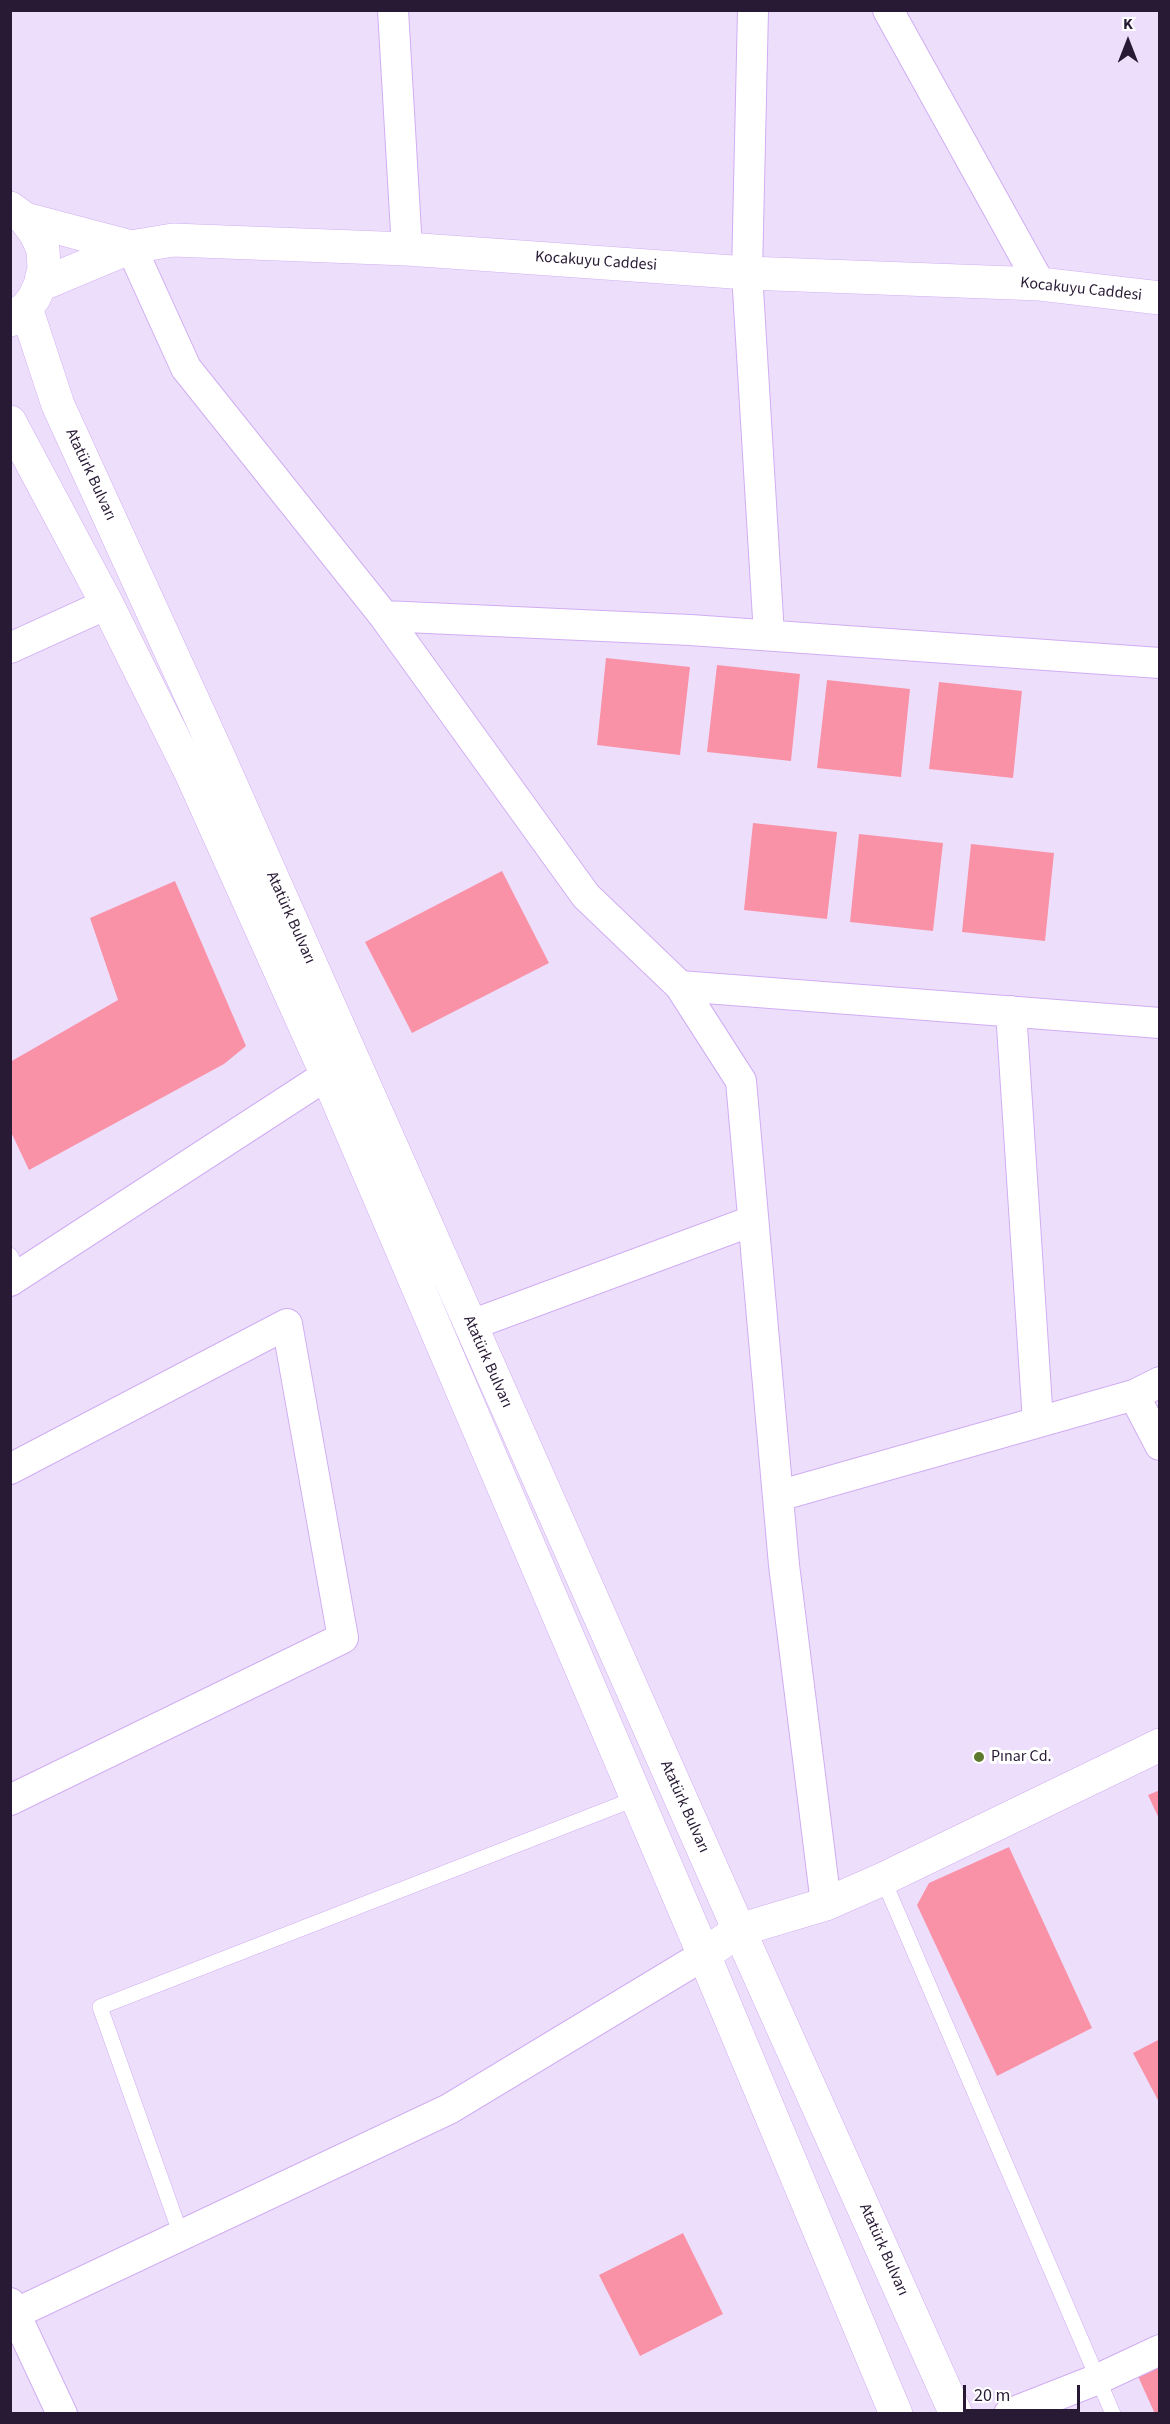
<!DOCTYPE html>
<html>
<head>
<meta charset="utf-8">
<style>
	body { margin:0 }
	#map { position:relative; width:1170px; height:2424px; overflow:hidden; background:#eddffc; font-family:"Source Sans 3",sans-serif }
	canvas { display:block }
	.frame { position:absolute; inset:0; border:12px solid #281a34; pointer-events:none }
	.north { position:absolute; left:1098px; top:12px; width:60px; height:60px; -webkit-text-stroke:4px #fff; paint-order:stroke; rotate:0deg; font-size:16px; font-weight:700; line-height:24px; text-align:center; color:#281a34 }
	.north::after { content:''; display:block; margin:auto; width:21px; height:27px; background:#281a34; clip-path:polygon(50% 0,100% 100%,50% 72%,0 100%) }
	.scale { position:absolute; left:963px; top:2385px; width:117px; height:27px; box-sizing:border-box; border:3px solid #281a34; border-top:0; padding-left:8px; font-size:18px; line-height:21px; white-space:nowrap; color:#281a34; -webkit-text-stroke:4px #fff; paint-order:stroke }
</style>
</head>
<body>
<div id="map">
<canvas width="1170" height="2424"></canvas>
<div class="frame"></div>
<div class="north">K</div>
<div class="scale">20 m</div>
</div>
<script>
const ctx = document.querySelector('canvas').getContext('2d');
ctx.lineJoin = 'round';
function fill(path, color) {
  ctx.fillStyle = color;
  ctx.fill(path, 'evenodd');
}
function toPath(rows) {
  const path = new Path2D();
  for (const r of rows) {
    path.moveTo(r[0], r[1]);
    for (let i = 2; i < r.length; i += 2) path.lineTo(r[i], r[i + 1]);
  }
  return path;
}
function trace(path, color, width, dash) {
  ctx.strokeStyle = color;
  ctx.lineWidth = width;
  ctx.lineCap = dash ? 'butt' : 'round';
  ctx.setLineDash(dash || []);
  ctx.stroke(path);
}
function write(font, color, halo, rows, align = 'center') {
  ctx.font = font + ' "Source Sans 3",sans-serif';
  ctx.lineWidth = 6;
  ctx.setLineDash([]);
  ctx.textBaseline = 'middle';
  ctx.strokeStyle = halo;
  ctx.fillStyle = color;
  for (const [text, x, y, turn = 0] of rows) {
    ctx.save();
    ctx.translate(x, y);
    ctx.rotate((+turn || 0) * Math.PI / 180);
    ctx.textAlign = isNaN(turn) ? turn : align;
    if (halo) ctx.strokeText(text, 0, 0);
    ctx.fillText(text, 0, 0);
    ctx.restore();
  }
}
fill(toPath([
	[606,658,690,667,680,755,597,745],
	[717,665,800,674,791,761,707,752],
	[827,680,910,689,901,777,817,768],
	[939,682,1022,691,1013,778,929,769],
	[753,823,837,832,827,919,744,910],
	[859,834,943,843,933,931,850,922],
	[971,844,1054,853,1045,941,962,932],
	[502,871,549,963,412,1033,365,942],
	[175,881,246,1046,224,1064,29,1170,10,1130,10,1062,118,1000,90,918],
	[1160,1790,1160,1821,1148,1795],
	[1009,1847,1092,2028,997,2076,917,1905,929,1883],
	[1160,2039,1160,2104,1133,2053],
	[683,2233,723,2314,640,2356,599,2275],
	[1160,2363,1160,2414,1155,2414,1137,2374]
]), '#fa92a7');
const service = toPath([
	[10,1255,20,1275],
	[883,1879,1113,2414],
	[181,2235,100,2007,637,1798]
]);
const minor = toPath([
	[393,10,407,249],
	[753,10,747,273,769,635],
	[888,10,1040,284],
	[131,247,186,368,384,616,586,896,680,986,741,1081,784,1565,826,1904],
	[384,616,690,630,1160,663],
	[10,648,107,604],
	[680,986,1160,1023],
	[1011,1011,1038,1422],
	[10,1281,327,1075],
	[471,1325,752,1221],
	[1134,1395,1160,1445],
	[10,1469,287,1324,343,1638,10,1800],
	[778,1496,1134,1395,1160,1382],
	[10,2303,62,2414],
	[10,2316,449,2109,704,1955],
	[1009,2414,1098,2379,1160,2350]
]);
const tertiary = toPath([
	[131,247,173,240,407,249,747,273,1040,284,1160,298],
	[704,1955,739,1930,826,1904,883,1879,1160,1745]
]);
const secondary = toPath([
	[10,208,25,219,36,234,43,250,44,268,40,285,34,298,26,308,10,320],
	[25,219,131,247],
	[40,285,131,247],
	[26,308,58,405,218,755,739,1930,956,2414],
	[10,422,107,604,191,773,327,1075,704,1955,896,2414]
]);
trace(service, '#d0adf2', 16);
trace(minor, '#d0adf2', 32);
trace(tertiary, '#d0adf2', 34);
trace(secondary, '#d0adf2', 34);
trace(service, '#fff', 15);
trace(minor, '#fff', 30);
trace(tertiary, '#fff', 33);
trace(secondary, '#fff', 33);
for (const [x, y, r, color] of [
	[979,1757,6,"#5c792e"]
]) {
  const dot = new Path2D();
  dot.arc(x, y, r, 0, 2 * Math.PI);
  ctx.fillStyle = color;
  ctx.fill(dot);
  trace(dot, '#fff', 2);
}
write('16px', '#281a34', '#fff', [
	["Kocakuyu Caddesi",596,262,4],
	["Kocakuyu Caddesi",1081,290,6],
	["Atatürk Bulvarı",90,475,65],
	["Atatürk Bulvarı",290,918,66],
	["Atatürk Bulvarı",487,1362,66],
	["Atatürk Bulvarı",684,1807,66],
	["Atatürk Bulvarı",883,2250,66]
]);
write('16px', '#281a34', '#fff', [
	["Pınar Cd.",991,1757]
], 'left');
</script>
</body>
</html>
